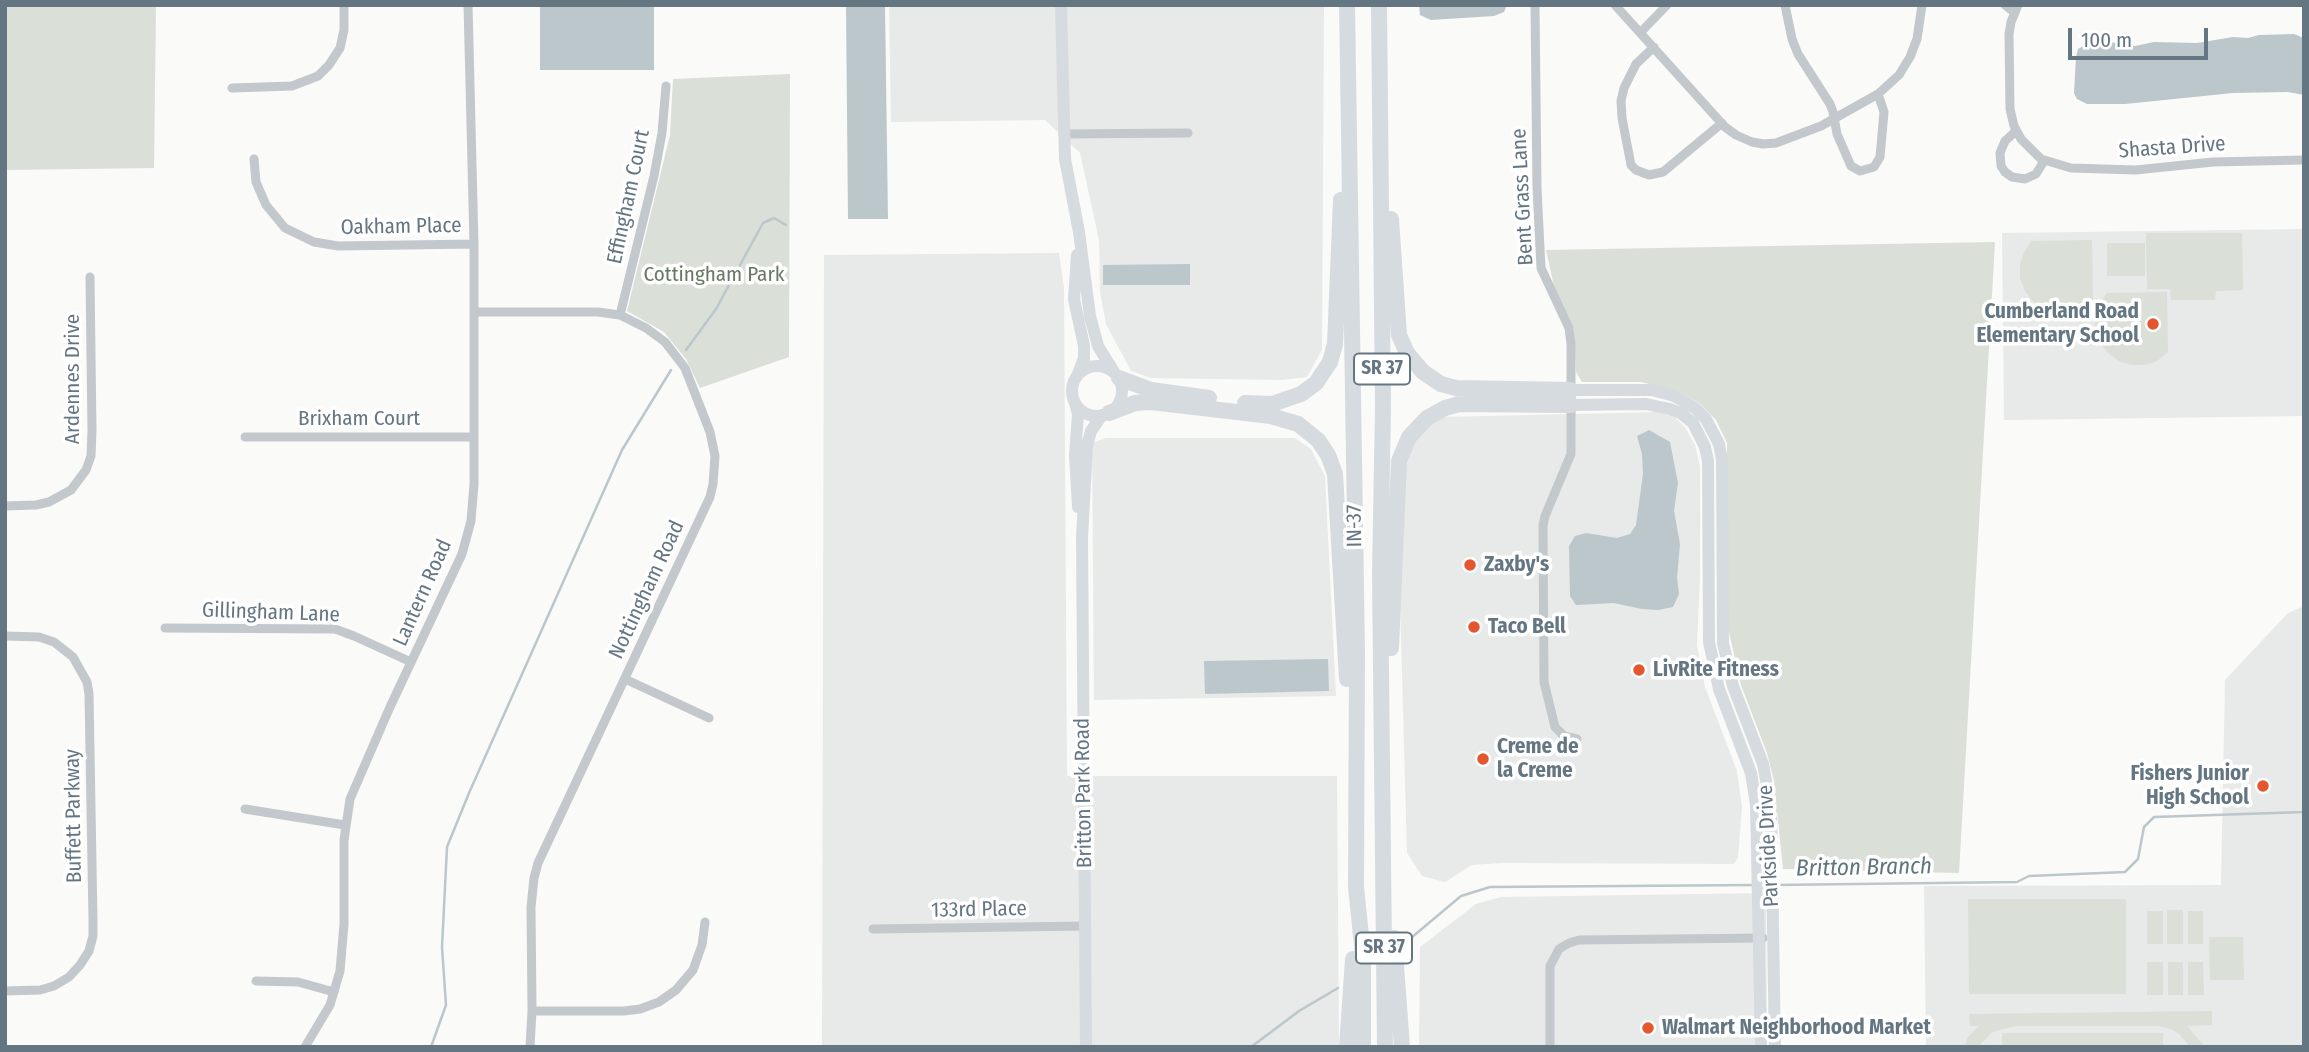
<!DOCTYPE html>
<html>
<head>
<meta charset="utf-8">
<style>
	body { margin:0 }
	#map { position:relative; width:2309px; height:1052px; overflow:hidden; background:#fafaf8; font-family:"Fira Sans Condensed",sans-serif }
	canvas { display:block }
	.frame { position:absolute; inset:0; border:7px solid #657683; pointer-events:none }
	.scale { position:absolute; left:2068px; top:28px; width:140px; height:32px; box-sizing:border-box; border:4px solid #657683; border-top:0; padding-left:9px; font-size:21px; line-height:24px; white-space:nowrap; color:#657683; -webkit-text-stroke:5px #fff; paint-order:stroke }
</style>
</head>
<body>
<div id="map">
<canvas width="2309" height="1052"></canvas>
<div class="frame"></div>
<div class="scale">100 m</div>
</div>
<script>
const ctx = document.querySelector('canvas').getContext('2d');
ctx.lineJoin = 'round';
function fill(path, color) {
  ctx.fillStyle = color;
  ctx.fill(path, 'evenodd');
}
function toPath(rows) {
  const path = new Path2D();
  for (const r of rows) {
    if (r.length === 3) {
      path.moveTo(r[0] + r[2], r[1]);
      path.arc(r[0], r[1], r[2], 0, 2 * Math.PI);
      continue;
    }
    path.moveTo(r[0], r[1]);
    for (let i = 2; i < r.length; i += 2) path.lineTo(r[i], r[i + 1]);
  }
  return path;
}
function trace(path, color, width, dash) {
  ctx.strokeStyle = color;
  ctx.lineWidth = width;
  ctx.lineCap = dash ? 'butt' : 'round';
  ctx.setLineDash(dash || []);
  ctx.stroke(path);
}
function write(font, color, halo, rows, align = 'center') {
  ctx.font = font + ' "Fira Sans Condensed",sans-serif';
  ctx.lineWidth = 7;
  ctx.setLineDash([]);
  ctx.textBaseline = 'middle';
  ctx.strokeStyle = halo;
  ctx.fillStyle = color;
  for (const [text, x, y, turn = 0] of rows) {
    ctx.save();
    ctx.translate(x, y);
    ctx.rotate((+turn || 0) * Math.PI / 180);
    ctx.textAlign = isNaN(turn) ? turn : align;
    if (halo) ctx.strokeText(text, 0, 0);
    ctx.fillText(text, 0, 0);
    ctx.restore();
  }
}
fill(toPath([
	[889,5,1324,5,1322,350,1307,377,1282,380,1151,378,1131,371,1106,324,1100,292,1099,240,1080,153,1045,120,891,122],
	[2304,229,2304,416,2004,420,2002,233],
	[1059,253,1064,288,1067,776,1337,776,1339,1047,822,1047,824,255],
	[1660,412,1674,417,1685,427,1695,445,1700,467,1700,576,1697,645,1705,687,1737,771,1742,807,1738,858,1734,864,1502,863,1472,865,1445,882,1422,876,1407,853,1400,601,1405,454,1408,443,1439,417],
	[1106,438,1295,438,1311,449,1325,476,1336,696,1094,700,1092,443],
	[2304,606,2304,1047,1926,1047,1924,886,2221,885,2225,680,2288,613],
	[1766,893,1767,1047,1419,1047,1420,947,1476,904,1501,897]
]), '#e8e9e9');
fill(toPath([
	[5,5,156,5,154,168,5,170],
	[790,74,789,357,700,388,686,359,664,332,627,311,670,135,673,79],
	[2146,233,2242,233,2243,290,2216,291,2215,300,2171,300,2170,289,2147,289],
	[2092,240,2093,301,2083,309,2070,313,2056,313,2044,309,2033,301,2025,291,2020,278,2020,265,2024,252,2032,241],
	[1995,242,1959,873,1783,869,1774,781,1767,753,1741,685,1728,628,1727,443,1716,420,1699,403,1677,391,1641,382,1582,382,1576,372,1574,329,1554,286,1546,250],
	[2107,243,2145,243,2145,276,2107,276],
	[2167,292,2168,352,2157,361,2145,365,2131,365,2119,361,2108,353,2100,343,2095,330,2095,317,2099,304,2107,293],
	[1968,899,2126,899,2126,994,1969,994],
	[2167,910,2183,910,2183,944,2167,944],
	[2147,911,2163,911,2163,944,2147,944],
	[2188,911,2203,911,2203,944,2188,944],
	[2209,937,2243,937,2244,980,2210,980],
	[2147,962,2163,962,2163,995,2147,995],
	[2168,962,2183,962,2183,995,2168,995],
	[2188,962,2203,962,2204,995,2188,995],
	[2212,1011,2212,1025,2187,1026,2205,1047,2190,1047,2180,1035,2173,1030,2159,1026,2016,1026,1992,1032,1978,1047,1964,1047,1968,1037,1979,1026,1970,1026,1969,1014],
	[2002,1033,2163,1033,2163,1047,2002,1047]
]), '#dadfd7');
fill(toPath([
	[540,5,654,5,654,70,540,70],
	[846,5,885,5,888,219,848,219],
	[1419,5,1507,5,1504,12,1494,16,1431,20,1420,15],
	[2294,34,2304,38,2304,95,2288,92,2233,93,2125,104,2087,104,2077,99,2074,93,2076,57,2078,49,2089,43,2110,42,2135,46,2154,42,2197,43,2233,37,2248,38,2259,35],
	[1190,264,1190,285,1103,285,1103,265],
	[1649,430,1670,442,1678,483,1674,511,1680,544,1677,578,1679,594,1673,607,1658,610,1642,609,1614,603,1576,605,1570,596,1569,546,1575,536,1586,533,1617,538,1630,534,1636,525,1643,474,1642,454,1637,436],
	[1328,659,1329,691,1205,694,1204,661]
]), '#bbc7cb');
trace(toPath([
	[686,350,716,309,763,223,774,218,786,225],
	[1775,885,2017,882,2029,876,2125,872,2138,859,2144,827,2154,817,2304,812],
	[1405,943,1461,896,1490,887,1754,885],
	[431,1047,446,1005,442,947,447,847,469,793,622,450,671,370],
	[1251,1047,1299,1011,1338,988]
]), '#bbc7cb', 2.5);
trace(toPath([
	[1535,5,1537,188,1541,268,1569,328,1571,344,1571,454,1545,516,1543,526,1544,682,1555,727,1564,736,1577,739],
	[1615,5,1725,127,1736,135,1752,142,1763,144,1776,143,1821,126,1878,94,1899,75,1910,57,1917,39,1922,5],
	[1785,5,1792,39,1798,54,1830,104,1833,112,1837,134,1851,166,1860,171,1874,167,1880,157,1884,112,1878,94],
	[2005,5,2014,12],
	[2018,5,2011,22,2009,34,2010,109,2014,126,2021,139,2041,159,2071,168,2136,170,2213,162,2304,160],
	[1641,32,1667,5],
	[1654,47,1636,64,1624,88,1621,101,1622,118,1631,165,1636,170,1649,175,1663,172,1722,123],
	[232,88,292,86,318,76,329,65,340,48,344,30,344,5],
	[2016,131,2005,141,2000,153,2001,166,2005,172,2012,177,2025,179,2036,174,2044,161],
	[1063,134,1188,133],
	[254,159,256,182,266,205,285,228,314,242,338,246,474,244],
	[474,312,598,312,620,315,646,328,665,342,685,368,710,432,715,456,713,484,710,497,538,863,534,878,531,907,532,1011,530,1047],
	[620,315,654,176,662,133,666,86],
	[245,437,474,437],
	[5,506,36,505,49,502,71,490,86,470,91,456,92,431,90,277],
	[165,628,335,629,354,636,411,662],
	[5,636,39,637,54,642,73,657,87,682,89,694,93,921,93,936,89,951,80,965,69,977,54,986,40,990,5,991],
	[625,679,709,718],
	[245,809,345,825],
	[873,929,1085,926],
	[256,981,298,982,334,992],
	[532,1011,624,1011,640,1009,659,1002,676,990,693,970,702,945,705,922],
	[305,1047,330,1005,340,971,344,924,344,840,350,799,390,707,462,554,471,521,474,484,474,244,468,5],
	[1550,1047,1550,966,1559,949,1569,943,1579,940,1763,938]
]), '#c3c8cc', 9);
trace(toPath([
	[1061,5,1065,159,1079,232,1090,316,1098,346,1114,372],
	[1077,255,1074,299,1084,346,1084,358,1078,374],
	[1097,391,25],
	[1571,390,1652,390,1674,396,1695,408,1706,419,1719,444,1722,460,1723,643,1733,686,1763,764,1771,808,1775,1047],
	[1075,403,1078,414,1075,455,1078,507],
	[1571,405,1646,404,1670,409,1682,414,1693,423,1705,447,1708,461,1709,642,1719,689,1751,773,1756,804,1761,1047],
	[1086,1047,1082,538,1087,446,1091,431,1102,415]
]), '#d6dbdf', 12);
trace(toPath([
	[1347,5,1357,652,1356,887,1363,955,1363,1047],
	[1379,5,1383,408,1380,574,1385,1047],
	[1391,219,1399,335,1407,353,1423,372,1441,384,1456,388,1571,390],
	[1119,378,1151,390,1209,398],
	[1245,403,1272,404,1301,394,1316,383,1330,362,1335,344,1341,200],
	[1109,413,1135,403,1151,402,1271,416,1298,424,1318,440,1328,455,1335,474,1347,679],
	[1391,648,1399,461,1409,437,1427,418,1445,408,1459,404,1571,405],
	[1394,938,1402,1047],
	[1347,1047,1353,959]
]), '#d6dbdf', 16);
for (const [x, y, r, color] of [
	[2153,324,7,"#e4572e"],
	[1470,565,7,"#e4572e"],
	[1474,627,7,"#e4572e"],
	[1639,670,7,"#e4572e"],
	[1483,759,7,"#e4572e"],
	[2263,786,7,"#e4572e"],
	[1648,1028,7,"#e4572e"]
]) {
  const dot = new Path2D();
  dot.arc(x, y, r, 0, 2 * Math.PI);
  ctx.fillStyle = color;
  ctx.fill(dot);
  trace(dot, '#fff', 2.5);
}
for (const [x, y, w] of [
	[1382,369,56],
	[1384,948,56]
]) {
  const box = new Path2D();
  box.roundRect(x - w / 2, y - 15.5, w, 31, 5);
  ctx.fillStyle = '#fff';
  ctx.fill(box);
  trace(box, '#657683', 2);
}
write('bold 19px', '#657683', null, [
	["SR 37",1382,369],
	["SR 37",1384,948]
]);
write('21px', '#657683', '#fff', [
	["Shasta Drive",2172,148,-4],
	["Effingham Court",629,197,-78],
	["Bent Grass Lane",1523,197,-93],
	["Oakham Place",401,227,-1],
	["Ardennes Drive",73,379,-90],
	["Brixham Court",359,419],
	["IN-37",1355,526,-91],
	["Nottingham Road",647,590,-65],
	["Lantern Road",423,593,-66],
	["Gillingham Lane",271,613,2],
	["Britton Park Road",1084,793,-91],
	["Buffett Parkway",74,816,-91],
	["Parkside Drive",1769,846,-93],
	["133rd Place",979,910,-1]
]);
write('21px', '#687a64', '#fff', [
	["Cottingham Park",714,275]
]);
write('bold 21px', '#657683', '#fff', [
	["Cumberland Road",2139,312,"right"],
	["Elementary School",2139,336,"right"],
	["Zaxby's",1484,565],
	["Taco Bell",1488,627],
	["LivRite Fitness",1653,670],
	["Creme de",1497,747],
	["la Creme",1497,771],
	["Fishers Junior",2249,774,"right"],
	["High School",2249,798,"right"],
	["Walmart Neighborhood Market",1662,1028]
], 'left');
write('italic 23px', '#60757c', '#fff', [
	["Britton Branch",1864,868,-1]
]);
</script>
</body>
</html>
